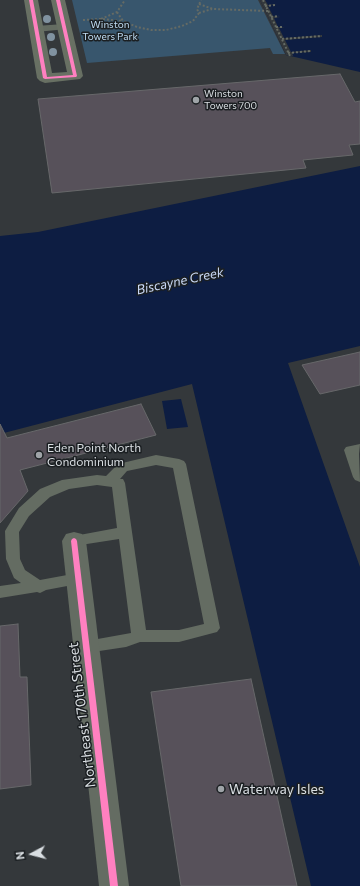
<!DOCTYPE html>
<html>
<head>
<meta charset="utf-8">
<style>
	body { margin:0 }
	#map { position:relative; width:360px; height:886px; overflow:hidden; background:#34383b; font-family:Commissioner,sans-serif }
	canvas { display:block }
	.north { position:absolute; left:12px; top:834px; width:40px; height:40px; -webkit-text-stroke:3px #1b1f22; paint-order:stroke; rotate:263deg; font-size:11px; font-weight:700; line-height:16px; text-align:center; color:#d9dee2 }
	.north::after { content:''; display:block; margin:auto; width:14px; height:18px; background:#d9dee2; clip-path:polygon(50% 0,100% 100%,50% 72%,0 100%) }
</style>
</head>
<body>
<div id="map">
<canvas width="360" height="886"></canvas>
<div class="north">N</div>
</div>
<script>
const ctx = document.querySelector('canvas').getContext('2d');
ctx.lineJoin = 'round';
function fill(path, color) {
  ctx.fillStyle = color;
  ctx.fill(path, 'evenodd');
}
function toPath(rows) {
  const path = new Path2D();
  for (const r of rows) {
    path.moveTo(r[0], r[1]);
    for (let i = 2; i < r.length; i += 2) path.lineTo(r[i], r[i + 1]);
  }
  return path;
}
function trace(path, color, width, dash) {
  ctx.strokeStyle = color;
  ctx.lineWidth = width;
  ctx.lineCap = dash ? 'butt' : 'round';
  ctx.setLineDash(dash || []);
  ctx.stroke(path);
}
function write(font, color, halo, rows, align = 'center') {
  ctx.font = font + ' Commissioner,sans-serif';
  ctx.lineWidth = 3;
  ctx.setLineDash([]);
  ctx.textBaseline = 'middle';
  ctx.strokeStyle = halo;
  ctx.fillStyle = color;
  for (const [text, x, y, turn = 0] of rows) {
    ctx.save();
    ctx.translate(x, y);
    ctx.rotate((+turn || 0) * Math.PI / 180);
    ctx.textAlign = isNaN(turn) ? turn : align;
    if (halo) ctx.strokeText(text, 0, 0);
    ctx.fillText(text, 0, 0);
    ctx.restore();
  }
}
fill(toPath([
	[72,0,258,0,285,54,273,54,270,48,87,63]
]), '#38566d');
fill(toPath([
	[260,0,360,0,360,72,286,55],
	[360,166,360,346,288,363,360,567,360,886,311,886,192,384,0,434,0,236,38,232],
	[181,399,188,427,167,429,162,401]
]), '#0d1d42');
fill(toPath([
	[260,0,265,0,268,5,277,4,268,6,273,16,280,17,274,18,278,27,285,27,279,28,284,38,322,35,322,37,285,40,291,52,311,50,311,52,292,53,293,56,286,55]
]), '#34383b');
const building = toPath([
	[340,74,355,102,360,101,360,144,349,145,353,155,303,160,306,168,52,193,38,99,340,74],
	[360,352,360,385,320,394,302,365,360,352],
	[141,404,156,435,20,470,28,491,0,523,0,424,7,438,141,404],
	[18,624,20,677,27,677,31,785,0,789,0,626,18,624],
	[251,679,297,886,181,886,151,692,251,679]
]);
fill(building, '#57515a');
trace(building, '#67686a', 1);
trace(toPath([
	[263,0,290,56],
	[199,4,213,9,268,11],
	[265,6,276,5],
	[117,12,123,21,137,27,151,30,166,30,182,26,193,21,199,13,197,9,201,0],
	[199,13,212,9],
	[271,17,279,16],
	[101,19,117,12,125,0],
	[83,20,101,19,123,21],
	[276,27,284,27],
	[282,39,322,36],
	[288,53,311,51]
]), '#656b65', 2, [2, 2]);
fill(toPath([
	[64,24,67,25,68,27,67,29,36,32,32,29,36,26,64,24],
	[360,444,359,454,360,482,355,480,353,477,344,450,346,447,360,444],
	[156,455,179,459,184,461,186,464,220,628,217,632,179,642,140,642,126,647,86,653,81,652,78,647,81,642,131,633,119,539,74,546,69,545,67,541,69,537,74,536,117,528,112,487,97,485,69,489,50,497,29,516,19,532,20,559,25,570,40,580,78,573,83,575,85,579,83,583,46,590,40,593,37,592,0,598,0,586,21,583,14,578,6,559,5,531,19,508,40,489,62,480,97,475,106,476,118,464,156,455],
	[156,465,173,468,204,624,179,630,146,630,125,483,123,479,120,479,127,471,156,465]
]), '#646c62');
fill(toPath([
	[74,532,82,534,86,541,129,886,99,886,62,541,66,534,74,532]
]), '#646c62');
fill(toPath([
	[24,0,38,0,52,73,67,72,51,0,65,0,83,76,80,79,45,83,40,81,37,78,24,0]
]), '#687063');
fill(toPath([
	[29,0,33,0,47,77,73,75,56,0,60,0,77,76,76,77,45,79,43,78,29,0],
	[74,538,76,539,77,541,118,886,110,886,71,541,72,539,74,538]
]), '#ff80c0');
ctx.fillStyle = '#8092a0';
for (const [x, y] of [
	[47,19],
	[51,37],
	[53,52]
]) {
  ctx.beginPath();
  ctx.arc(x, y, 4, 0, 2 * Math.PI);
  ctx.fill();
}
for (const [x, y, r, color] of [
	[196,100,4,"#9fa4a8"],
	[39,455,4,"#9fa4a8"],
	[221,789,4,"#9fa4a8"]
]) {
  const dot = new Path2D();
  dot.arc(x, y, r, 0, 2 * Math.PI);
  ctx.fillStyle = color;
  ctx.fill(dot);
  trace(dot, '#1b1f22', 1.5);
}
write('10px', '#bfdcf3', '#1b1f22', [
	["Winston",110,25],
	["Towers Park",110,37]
]);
write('10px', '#d9dee2', '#1b1f22', [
	["Winston",204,94],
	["Towers 700",204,106]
], 'left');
write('12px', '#d9dee2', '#1b1f22', [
	["Eden Point North",47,448],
	["Condominium",47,462]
], 'left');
write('italic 13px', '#cad9f7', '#1b1f22', [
	["Biscayne Creek",180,281,-12]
]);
write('14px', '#d9dee2', '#1b1f22', [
	["Northeast 170th Street",82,715,-97]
]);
write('14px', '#d9dee2', '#1b1f22', [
	["Waterway Isles",229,789]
], 'left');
</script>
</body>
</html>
